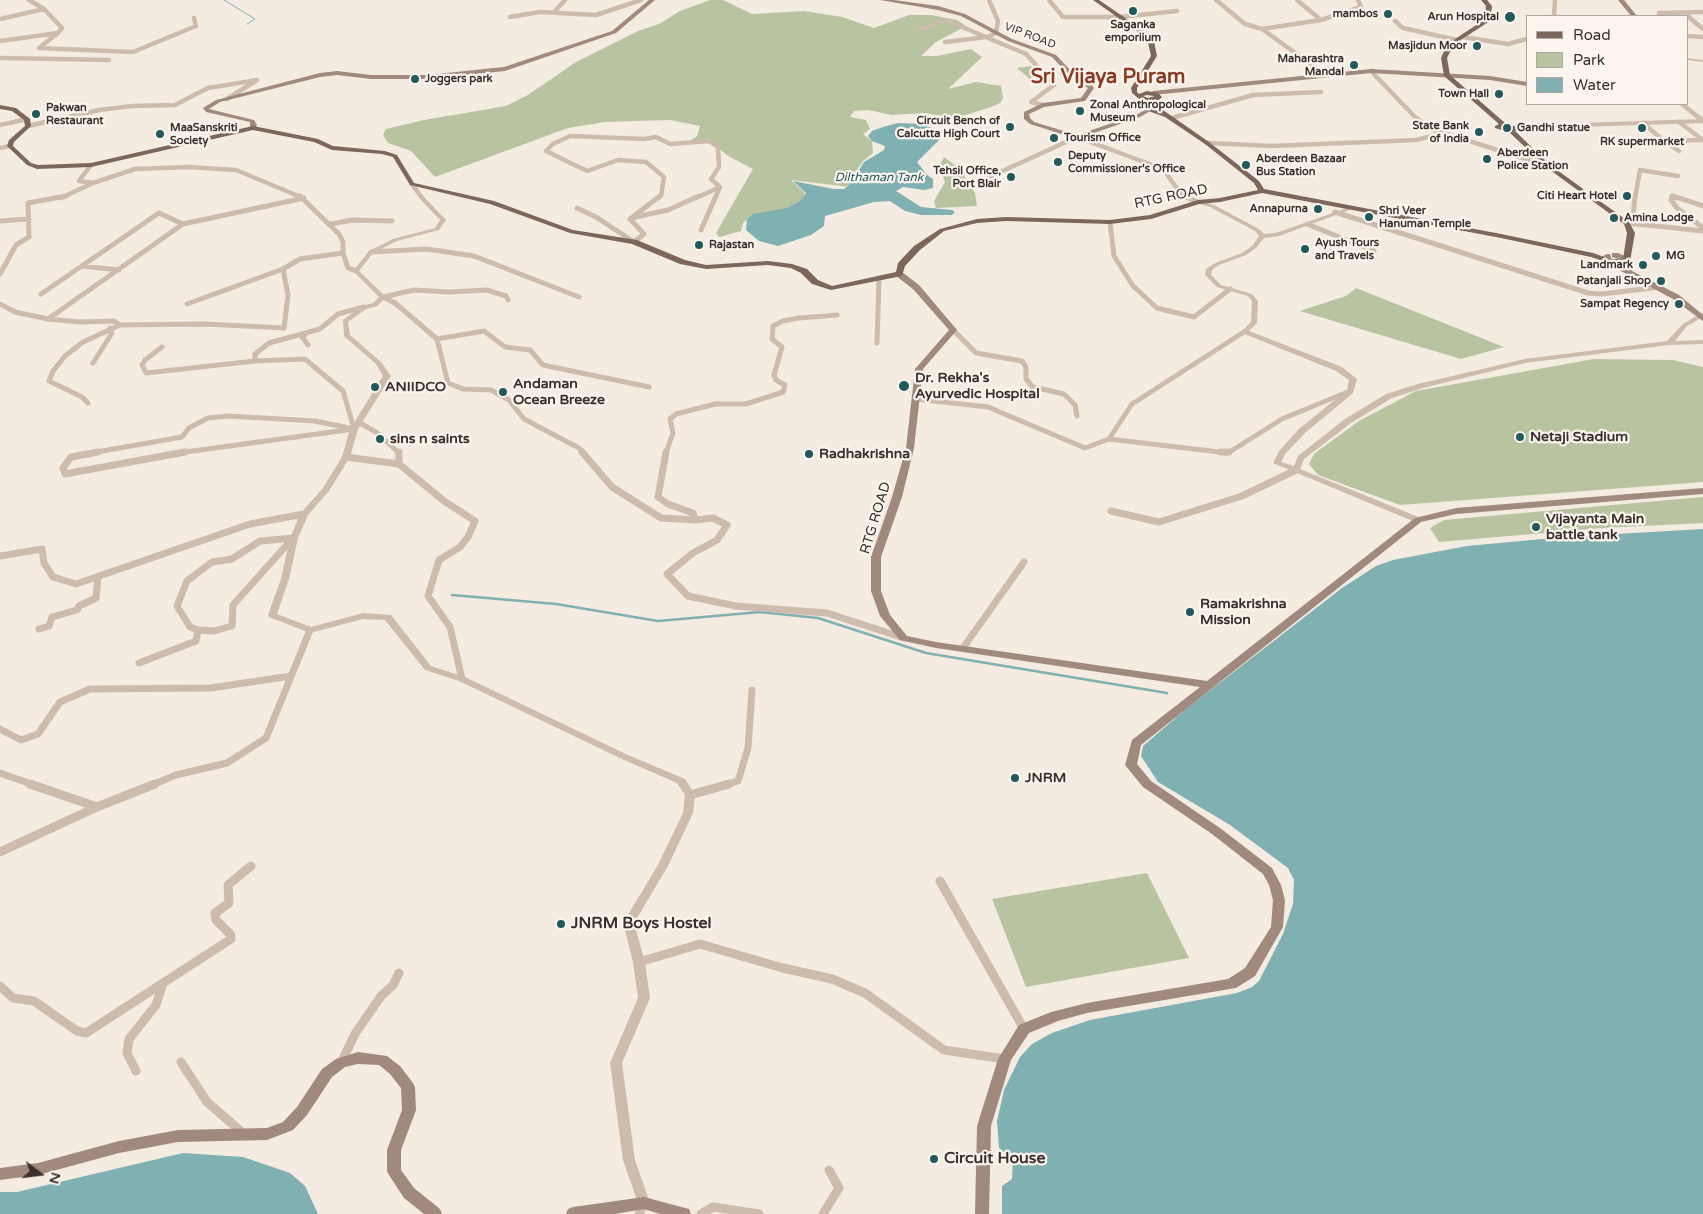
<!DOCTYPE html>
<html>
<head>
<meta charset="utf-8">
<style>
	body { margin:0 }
	#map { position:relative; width:1703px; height:1214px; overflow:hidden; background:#f4ebe1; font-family:"Varela Round",sans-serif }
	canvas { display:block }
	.legend { position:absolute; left:1526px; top:15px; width:162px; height:90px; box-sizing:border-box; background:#fbf5ee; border:1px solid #aea6a0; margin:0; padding:6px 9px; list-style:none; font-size:15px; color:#3b302b }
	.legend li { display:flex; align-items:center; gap:10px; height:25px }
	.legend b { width:25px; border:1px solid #aea6a0 }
	.north { position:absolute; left:15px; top:1149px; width:50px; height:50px; -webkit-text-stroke:4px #fbf5ee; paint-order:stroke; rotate:105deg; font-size:14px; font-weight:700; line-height:20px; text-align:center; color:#3b302b }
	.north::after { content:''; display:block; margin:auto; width:18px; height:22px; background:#3b302b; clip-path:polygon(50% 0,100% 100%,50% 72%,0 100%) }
</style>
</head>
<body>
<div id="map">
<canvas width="1703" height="1214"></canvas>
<ul class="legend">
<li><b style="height:6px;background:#7d675c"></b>Road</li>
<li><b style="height:14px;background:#b8c4a0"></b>Park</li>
<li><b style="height:14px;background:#7fb0b2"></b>Water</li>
</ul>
<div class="north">N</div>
</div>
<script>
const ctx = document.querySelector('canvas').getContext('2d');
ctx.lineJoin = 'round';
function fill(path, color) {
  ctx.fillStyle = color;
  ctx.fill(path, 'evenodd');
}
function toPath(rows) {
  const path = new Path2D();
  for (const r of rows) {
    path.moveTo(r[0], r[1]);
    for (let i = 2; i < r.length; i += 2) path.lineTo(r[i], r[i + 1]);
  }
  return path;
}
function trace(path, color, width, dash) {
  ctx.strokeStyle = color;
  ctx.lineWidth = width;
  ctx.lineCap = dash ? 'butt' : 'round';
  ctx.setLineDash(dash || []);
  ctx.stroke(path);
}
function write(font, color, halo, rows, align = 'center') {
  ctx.font = font + ' "Varela Round",sans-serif';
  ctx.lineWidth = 4.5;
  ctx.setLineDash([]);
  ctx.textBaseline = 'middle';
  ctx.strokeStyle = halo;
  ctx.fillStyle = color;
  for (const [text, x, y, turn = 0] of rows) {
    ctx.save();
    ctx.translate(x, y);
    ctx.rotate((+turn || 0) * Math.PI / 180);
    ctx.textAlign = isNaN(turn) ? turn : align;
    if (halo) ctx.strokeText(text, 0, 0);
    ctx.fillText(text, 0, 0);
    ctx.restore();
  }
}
fill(toPath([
	[710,0,723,0,752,14,804,11,842,17,874,28,909,15,931,15,957,20,966,26,936,42,921,56,937,56,971,49,982,57,948,89,976,82,1001,86,1003,98,1000,103,994,106,956,118,924,113,892,115,868,110,854,111,850,117,866,120,870,129,863,134,872,141,873,153,863,161,854,174,850,187,791,180,804,192,805,199,783,211,765,212,751,216,743,223,741,231,719,237,716,233,753,169,728,156,710,141,687,143,697,136,700,126,670,120,605,122,568,128,435,177,411,151,388,143,383,135,386,129,424,120,506,106,528,95,576,62,638,31,659,24,680,11],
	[1032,66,1051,83,1037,85,1017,68],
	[944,157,960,169,975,193,977,206,936,208,934,201,945,182,939,167],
	[1356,288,1504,347,1461,359,1300,311,1346,296],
	[1594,359,1673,360,1703,367,1703,482,1400,505,1318,475,1309,464,1314,454,1359,421,1416,391],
	[1703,497,1703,523,1603,528,1439,542,1430,528,1444,520],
	[1147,873,1189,958,1026,987,992,899]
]), '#b8c4a0');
fill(toPath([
	[898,123,923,124,936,130,941,138,917,162,927,175,933,179,933,188,924,190,903,187,896,191,921,207,952,210,955,212,952,215,921,215,905,211,890,201,874,202,825,216,824,226,811,235,778,246,759,241,746,230,747,219,753,214,787,208,799,202,806,193,793,181,834,189,844,189,851,184,864,162,884,150,885,146,872,141,868,136,872,131,883,127],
	[1703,529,1703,1214,1002,1214,1002,1186,1012,1179,1013,1160,999,1148,997,1121,1004,1090,1020,1057,1032,1044,1052,1033,1090,1020,1237,993,1252,987,1259,981,1283,934,1293,904,1294,880,1288,868,1230,825,1158,782,1141,756,1143,746,1186,709,1342,588,1376,566,1393,560,1467,546,1564,537],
	[183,1153,243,1157,290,1173,305,1186,318,1214,0,1214,0,1192,17,1192]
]), '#7fb0b2');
trace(toPath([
	[224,0,255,19,247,24]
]), '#7fb0b2', 1);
trace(toPath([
	[452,595,556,604,658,621,760,612,818,618,926,653,1167,693]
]), '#7fb0b2', 2.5);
trace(toPath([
	[29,0,44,9,62,28,58,33],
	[1049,0,1063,17,1120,17,1177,11],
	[1216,0,1245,24,1262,29,1326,75],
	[1297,0,1321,20],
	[554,12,565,0],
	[1659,13,1703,12],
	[1684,13,1703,29],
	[1554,16,1555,0],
	[510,17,540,12,596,15,641,0],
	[0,19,44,9],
	[1395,21,1403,28,1457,40],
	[919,29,931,27,938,21,948,21,1026,54,1054,85,1031,102,1043,105],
	[1262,29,1321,20,1361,7,1358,0],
	[1687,36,1703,37],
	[1463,37,1508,44,1527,39],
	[0,41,58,33,39,48,133,52,196,26,194,18],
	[945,42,987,37,996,33,998,21,989,0],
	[0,58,109,60],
	[1371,71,1414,116,1431,129,1548,166],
	[1682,104,1703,121],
	[1172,118,1253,95,1321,92],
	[1679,122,1703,140],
	[1643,123,1664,141,1703,140],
	[0,125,27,119],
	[28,126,99,110,132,106,175,105,208,88,257,80,227,99],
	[1636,142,1664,141,1679,151],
	[1207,143,1272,146,1416,140,1445,133],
	[0,148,10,146],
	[91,165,79,181,93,183],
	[985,179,1077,137,1163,169,1184,198],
	[61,198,93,183,135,169,188,167,236,170,303,198],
	[658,198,661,196,664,177,646,162,618,160,587,171,546,151,553,144,570,136,644,139,656,137,670,144,709,141,718,147,719,167,711,179,720,187,715,198],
	[696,198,720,187],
	[1635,198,1640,170,1678,176],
	[1672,198,1677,198]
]), '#cdbbac', 4.5);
trace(toPath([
	[300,196,339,234,343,242,343,253],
	[1183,196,1198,202],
	[1672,196,1671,200,1677,208,1703,228],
	[1673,196,1703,206],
	[577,208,596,217,634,242,644,234,630,219,660,196],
	[1335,212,1588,293,1602,294,1660,287],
	[631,218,668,210,699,196],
	[0,221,29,219],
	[1110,222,1114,256,1133,286,1157,308,1194,317,1230,289],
	[1627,223,1633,219,1635,196],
	[1627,223,1703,231],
	[331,224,352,220,392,221],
	[1307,224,1374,251],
	[701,230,716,196],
	[371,252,427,249,474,256,579,297],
	[82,266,119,270],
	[0,274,16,245,29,237,28,203,66,196],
	[41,294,159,213,183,224],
	[0,304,15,312,48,319,80,322,114,321,120,325],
	[187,304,283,269,300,259,343,253,348,268,356,271],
	[48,319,183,224,304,198],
	[953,330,976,353,1022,361,1026,367,1026,379,1033,387,1064,394,1075,405,1077,416],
	[305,335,302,337,308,345],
	[437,339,395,303,383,297,414,290,449,292,487,290,506,296,508,300],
	[877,343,879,279],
	[162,347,145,360,142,365,146,373,255,361],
	[93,363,112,333,110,328],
	[916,399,988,407,1085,448,1109,439,1228,453,1282,419,1350,391],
	[88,403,82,397,49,381,53,371,65,356,83,342,120,325,206,324,284,328,288,295,283,269],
	[358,422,376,432,399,453],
	[354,429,343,391,305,359,255,361,255,354,269,343,320,329,338,314,364,307],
	[1109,439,1132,404,1244,332],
	[91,453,182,437,189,428,208,418,228,416,315,421,354,429,178,453],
	[584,453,579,448,524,419,509,400,491,390,463,389,448,383,437,339,484,331,505,347,530,350,543,365,649,387],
	[666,453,673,433,670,419,676,414,715,404,746,404,783,392,785,385,776,380,774,375,782,347,772,339,773,326,783,321,799,318,837,315]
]), '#cdbbac', 5);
trace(toPath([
	[98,452,71,457,63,468,65,474,185,452],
	[399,452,399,464],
	[582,452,612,487,661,518,695,520,713,518,727,525,717,540,693,553,667,574,688,596,736,606,827,613,904,638],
	[666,452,658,497,668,504,693,513,695,520],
	[1220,452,1229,452],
	[346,457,399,464,444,501,475,521,468,537,460,547,439,560,428,596,450,627,462,679],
	[1111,511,1159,522,1242,496,1296,470],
	[0,556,42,549,44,563,53,577,76,584,250,524,304,514],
	[39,629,49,626,52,617,77,610,79,606,96,598,98,577],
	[198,630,190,627,177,606,187,581,212,562,232,559,260,541,294,538],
	[963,648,1024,562],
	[139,663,196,641,198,630,214,631,232,626,233,605,293,538],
	[0,729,21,740,38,734,60,702,90,689,211,688,291,676],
	[0,773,34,785],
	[152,785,176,775,227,763,266,738,310,630],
	[725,785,738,781,748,748,752,690]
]), '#cdbbac', 7);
trace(toPath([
	[30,784,97,807],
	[690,795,729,784],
	[0,852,97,807,155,784],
	[940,881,1024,1029],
	[639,962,700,944,783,968,832,979,865,993,944,1050,1005,1059],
	[0,986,13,998,34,1001,77,1031,86,1033,231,939,231,935,216,920,215,913,229,903,228,885,251,866],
	[181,1062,207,1102,244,1134],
	[341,1063,355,1034,381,996,393,985,399,973],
	[136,1071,127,1053,129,1039,156,1005,163,983],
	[639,1214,644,1203],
	[701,1214,713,1207,759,1214],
	[823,1214,839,1188,829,1170]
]), '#cdbbac', 9);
fill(toPath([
	[1687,58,1703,60,1703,62,1687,60,1687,58],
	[1703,119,1703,123,1515,129,1512,127,1515,125,1703,119],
	[412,182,414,183,424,197,446,220,439,230,397,241,373,253,359,271,386,297,377,306,366,309,348,322,350,335,381,362,391,376,358,429,350,457,329,491,308,515,298,538,289,579,277,614,311,627,363,613,391,615,431,666,465,677,628,755,685,779,694,793,695,795,693,813,668,866,634,923,645,962,650,998,622,1063,635,1160,650,1203,649,1207,644,1209,639,1207,638,1203,623,1160,610,1063,638,998,633,962,623,923,658,865,683,813,685,795,677,783,622,759,459,681,425,670,385,620,363,619,310,633,269,617,268,615,281,579,290,538,300,514,323,488,342,457,350,429,383,376,376,364,344,336,343,320,362,306,373,303,379,297,353,271,369,251,393,239,435,228,440,220,420,199,409,184,412,182],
	[1198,200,1214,205,1259,229,1264,234,1276,233,1347,208,1352,209,1279,236,1264,238,1256,248,1246,255,1219,265,1212,270,1211,275,1221,285,1252,294,1258,301,1257,323,1249,331,1342,367,1357,379,1353,393,1305,433,1285,454,1281,462,1294,466,1298,456,1345,419,1386,394,1418,384,1525,359,1667,341,1683,324,1703,312,1703,317,1687,326,1675,341,1703,340,1703,344,1669,345,1525,363,1423,388,1392,398,1351,423,1304,459,1300,469,1421,518,1422,520,1418,522,1415,522,1273,463,1279,451,1299,429,1347,390,1349,380,1336,371,1242,333,1242,331,1251,322,1252,301,1248,296,1217,287,1205,275,1206,269,1215,263,1242,253,1252,246,1259,236,1255,231,1210,207,1196,203,1195,202,1198,200]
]), '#cdbbac');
fill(toPath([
	[649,0,655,0,616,33,505,71,426,79,371,79,337,75,320,77,220,102,209,109,254,120,257,125,255,129,253,130,250,128,250,122,206,112,203,108,216,100,320,73,337,71,371,75,426,75,504,67,612,31,649,0],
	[880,0,894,0,938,6,965,14,1012,39,1056,55,1074,74,1090,83,1094,88,1085,101,1044,107,1029,114,1030,118,1034,122,1077,135,1136,115,1154,105,1159,106,1140,117,1077,139,1030,124,1024,119,1024,112,1043,103,1081,98,1088,88,1070,76,1052,57,1008,41,961,16,938,10,880,0],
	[1618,0,1624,0,1637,16,1631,16,1618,0],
	[1371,69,1490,76,1527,82,1527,86,1490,80,1371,73,1153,95,1150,93,1153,91,1371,69],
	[1612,253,1618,253,1627,257,1634,269,1632,271,1679,295,1703,315,1703,321,1673,299,1606,263,1603,256,1607,254,1610,254,1612,260,1625,267,1621,260,1612,257,1612,253],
	[896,272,902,272,919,285,957,330,923,369,914,448,902,497,881,557,881,591,890,615,907,636,936,642,1207,681,1415,518,1456,508,1703,488,1703,494,1456,514,1421,522,1141,745,1137,764,1151,781,1220,828,1272,868,1281,885,1285,900,1283,927,1255,976,1236,988,1087,1013,1058,1021,1029,1033,1011,1060,991,1126,989,1214,975,1214,977,1126,998,1059,1019,1025,1051,1012,1087,1003,1228,979,1245,968,1271,927,1273,900,1269,885,1263,874,1212,834,1143,787,1125,765,1132,740,1200,687,936,648,904,641,900,640,880,616,871,591,871,557,892,497,906,448,915,369,949,330,913,289,896,276,896,272],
	[358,1052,387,1056,400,1066,413,1083,415,1087,416,1110,401,1150,401,1170,414,1188,440,1209,442,1214,424,1214,404,1198,389,1175,387,1171,387,1150,402,1110,401,1088,390,1074,379,1065,358,1064,345,1067,332,1077,307,1115,293,1130,267,1140,178,1142,119,1153,38,1175,0,1180,0,1168,38,1163,119,1141,178,1130,267,1128,283,1122,297,1107,322,1069,336,1059,358,1052],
	[644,1197,689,1209,691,1214,660,1214,644,1209,615,1214,566,1214,568,1209,573,1207,644,1197]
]), '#a18a7d');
fill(toPath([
	[1093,0,1099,0,1153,37,1157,56,1137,88,1137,92,1139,94,1147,91,1158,93,1162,97,1160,99,1160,108,1209,142,1259,181,1264,189,1501,234,1593,253,1610,259,1623,259,1627,233,1624,224,1546,167,1509,132,1495,128,1495,126,1499,124,1444,76,1441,58,1445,49,1455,39,1484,20,1486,6,1481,0,1487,0,1492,6,1490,21,1459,41,1451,50,1447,58,1450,75,1505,123,1518,128,1518,130,1515,131,1550,165,1629,222,1635,233,1630,261,1626,263,1609,263,1591,257,1501,238,1262,193,1220,202,1199,204,1151,219,1110,224,1006,221,977,223,944,231,920,250,905,266,902,276,831,290,812,284,801,273,791,268,768,265,706,269,680,264,632,244,570,233,490,204,410,185,393,157,382,154,332,150,314,142,253,130,91,167,37,169,27,165,7,146,9,140,25,126,24,120,12,111,0,109,0,105,16,108,30,119,31,126,14,142,13,146,31,163,38,165,91,163,253,126,318,139,333,146,385,151,397,155,414,183,494,201,573,230,637,240,685,260,706,265,768,261,792,264,807,269,818,280,832,286,896,272,898,263,914,246,940,229,977,219,1006,217,1110,220,1150,215,1198,200,1220,198,1258,190,1254,183,1205,144,1165,117,1143,109,1140,106,1138,98,1132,93,1131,88,1151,56,1147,38,1093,0],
	[1147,95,1154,96,1155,96,1148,98,1143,96,1147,95],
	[1154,100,1153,106,1155,110,1145,105,1144,101,1154,100]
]), '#7d675c');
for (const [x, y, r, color] of [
	[1133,11,5,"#1f5a5e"],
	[1388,14,5,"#1f5a5e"],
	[1510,17,6,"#1f5a5e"],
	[1477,46,5,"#1f5a5e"],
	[1354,65,5,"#1f5a5e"],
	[415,79,5,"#1f5a5e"],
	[1499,94,5,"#1f5a5e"],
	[1080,111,5,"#1f5a5e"],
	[36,114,5,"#1f5a5e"],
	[1010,127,5,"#1f5a5e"],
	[1507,128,5,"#1f5a5e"],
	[1642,128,5,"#1f5a5e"],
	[1479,132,5,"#1f5a5e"],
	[160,134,5,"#1f5a5e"],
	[1054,138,5,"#1f5a5e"],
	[1487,159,5,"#1f5a5e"],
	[1058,162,5,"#1f5a5e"],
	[1246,165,5,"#1f5a5e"],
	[1011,177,5,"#1f5a5e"],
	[1627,196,5,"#1f5a5e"],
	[1318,209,5,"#1f5a5e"],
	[1369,217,5,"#1f5a5e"],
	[1614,218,5,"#1f5a5e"],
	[699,245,5,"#1f5a5e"],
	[1305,249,5,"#1f5a5e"],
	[1656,256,5,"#1f5a5e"],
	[1643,265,5,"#1f5a5e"],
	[1661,281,5,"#1f5a5e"],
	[1679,304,5,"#1f5a5e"],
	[904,386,6,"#1f5a5e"],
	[375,387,5,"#1f5a5e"],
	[503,392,5,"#1f5a5e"],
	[1520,437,5,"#1f5a5e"],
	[380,439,5,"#1f5a5e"],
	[809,454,5,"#1f5a5e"],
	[1536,527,5,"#1f5a5e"],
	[1190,612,5,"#1f5a5e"],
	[1015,778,5,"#1f5a5e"],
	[561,924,5,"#1f5a5e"],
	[934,1159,5,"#1f5a5e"]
]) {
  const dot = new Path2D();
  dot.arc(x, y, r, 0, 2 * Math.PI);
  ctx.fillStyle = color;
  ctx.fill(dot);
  trace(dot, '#fbf5ee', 2);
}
write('bold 11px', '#3b302b', '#fbf5ee', [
	["mambos",1378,14,"right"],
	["Arun Hospital",1499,17,"right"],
	["Saganka",1133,25,"center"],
	["emporiium",1133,38,"center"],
	["Masjidun Moor",1467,46,"right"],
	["Maharashtra",1344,59,"right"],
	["Mandal",1344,72,"right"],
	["Joggers park",425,79],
	["Town Hall",1489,94,"right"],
	["Zonal Anthropological",1090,105],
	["Museum",1090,118],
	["Pakwan",46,108],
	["Restaurant",46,121],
	["Circuit Bench of",1000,121,"right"],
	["Calcutta High Court",1000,134,"right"],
	["State Bank",1469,126,"right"],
	["of India",1469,139,"right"],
	["MaaSanskriti",170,128],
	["Society",170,141],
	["Gandhi statue",1517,128],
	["Tourism Office",1064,138],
	["RK supermarket",1642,142,"center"],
	["Aberdeen",1497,153],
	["Police Station",1497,166],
	["Deputy",1068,156],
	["Commissioner's Office",1068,169],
	["Aberdeen Bazaar",1256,159],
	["Bus Station",1256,172],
	["Tehsil Office,",1001,171,"right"],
	["Port Blair",1001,184,"right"],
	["Citi Heart Hotel",1617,196,"right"],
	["Annapurna",1308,209,"right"],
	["Shri Veer",1379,211],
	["Hanuman Temple",1379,224],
	["Amina Lodge",1624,218],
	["Ayush Tours",1315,243],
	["and Travels",1315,256],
	["Rajastan",709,245],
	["MG",1666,256],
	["Landmark",1633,265,"right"],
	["Patanjali Shop",1651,281,"right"],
	["Sampat Regency",1669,304,"right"]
], 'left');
write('11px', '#3b302b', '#fbf5ee', [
	["VIP ROAD",1030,36,21]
]);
write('italic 12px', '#1f5a5e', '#fbf5ee', [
	["Dilthaman Tank",879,178]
]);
write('14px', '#3b302b', '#fbf5ee', [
	["RTG ROAD",1171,197,-12],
	["RTG ROAD",876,518,-73]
]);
write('bold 14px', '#3b302b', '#fbf5ee', [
	["Dr. Rekha's",915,378],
	["Ayurvedic Hospital",915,394],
	["Andaman",513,384],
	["Ocean Breeze",513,400],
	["ANIIDCO",385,387],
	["Netaji Stadium",1530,437],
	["sins n saints",390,439],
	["Radhakrishna",819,454],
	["Vijayanta Main",1546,519],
	["battle tank",1546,535],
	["Ramakrishna",1200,604],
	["Mission",1200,620],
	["JNRM",1025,778]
], 'left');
write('bold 16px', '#3b302b', '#fbf5ee', [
	["JNRM Boys Hostel",571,924],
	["Circuit House",944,1159]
], 'left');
write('bold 20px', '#8c3b22', '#fbf5ee', [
	["Sri Vijaya Puram",1108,78]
]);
</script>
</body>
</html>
